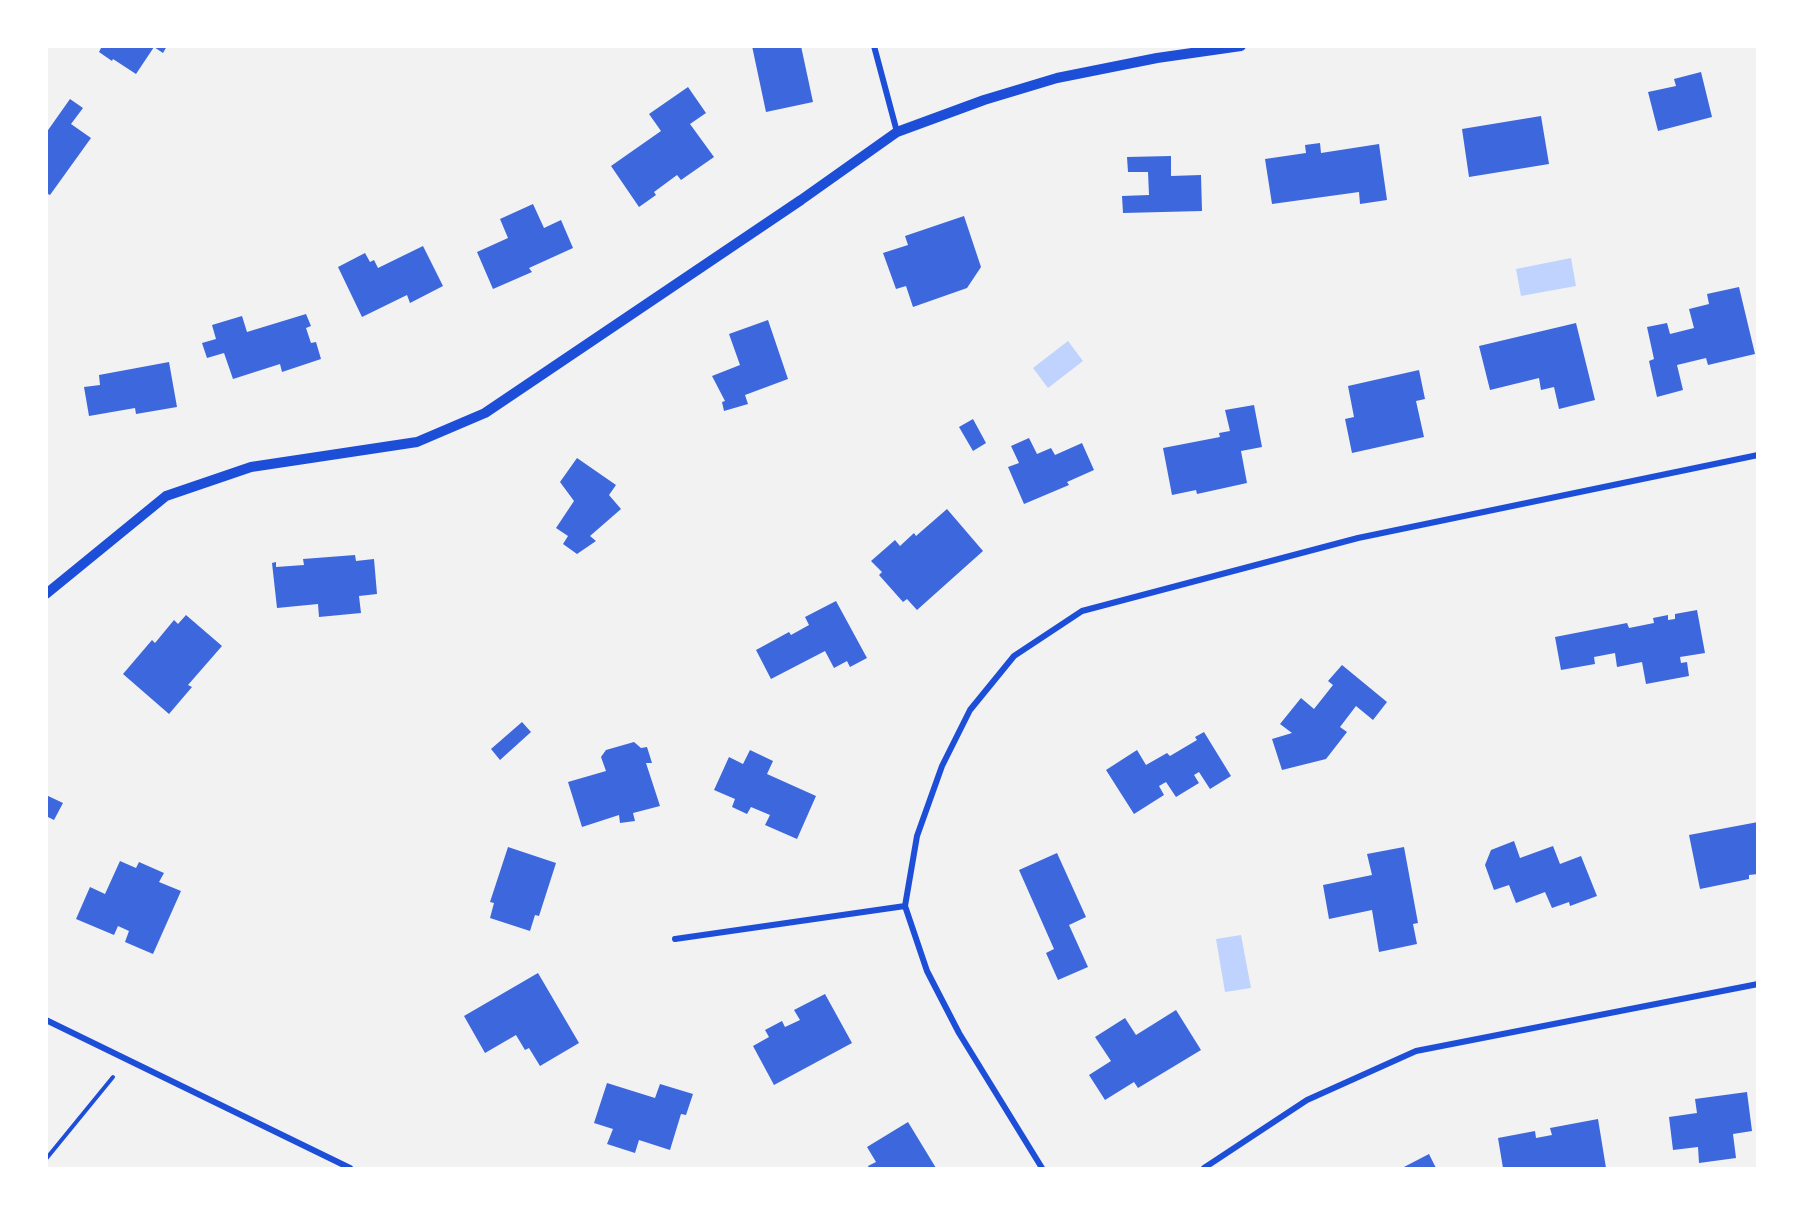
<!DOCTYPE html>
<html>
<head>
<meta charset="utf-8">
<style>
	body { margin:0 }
	#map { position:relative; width:1804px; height:1215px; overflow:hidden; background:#f2f2f2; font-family:"Asap Condensed",sans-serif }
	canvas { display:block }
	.frame { position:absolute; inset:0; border:48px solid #fff; pointer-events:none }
</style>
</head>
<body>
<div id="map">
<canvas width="1804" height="1215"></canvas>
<div class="frame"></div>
</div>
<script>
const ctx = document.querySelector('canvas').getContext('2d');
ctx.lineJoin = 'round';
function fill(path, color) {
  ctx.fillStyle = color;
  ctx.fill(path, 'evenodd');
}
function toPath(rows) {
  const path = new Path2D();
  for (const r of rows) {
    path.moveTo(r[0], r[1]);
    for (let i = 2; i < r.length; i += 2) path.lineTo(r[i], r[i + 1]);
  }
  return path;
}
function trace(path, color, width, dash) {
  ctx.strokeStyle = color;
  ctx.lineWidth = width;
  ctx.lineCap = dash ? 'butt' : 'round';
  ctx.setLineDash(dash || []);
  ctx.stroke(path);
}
fill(toPath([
	[1571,258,1576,286,1521,296,1516,269],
	[1068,341,1083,361,1048,388,1033,368],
	[1241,935,1251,988,1225,992,1216,939]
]), '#bfd3fe');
fill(toPath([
	[102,46,167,46,163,53,154,47,136,74,113,59,112,61,99,52],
	[752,46,801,46,813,102,766,112],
	[1701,72,1712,117,1658,131,1648,92,1676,86,1674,79],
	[688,87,706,113,690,124,714,157,681,180,677,175,654,192,656,195,639,207,611,166,661,131,649,114],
	[70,99,83,108,71,124,91,138,50,195,46,193,46,133],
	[1541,116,1549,164,1469,177,1462,129],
	[1320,143,1321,153,1379,144,1387,200,1360,204,1359,192,1272,204,1265,159,1306,153,1305,145],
	[1171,156,1171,176,1201,175,1202,211,1123,213,1122,196,1149,195,1148,172,1128,172,1127,157],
	[533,204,544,228,561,220,573,248,529,268,532,272,493,289,477,252,508,238,500,219],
	[964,216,981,267,967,288,913,307,906,286,896,289,883,253,908,245,905,236],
	[423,246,443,286,410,303,407,295,362,317,338,267,365,253,370,262,374,260,378,268],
	[1739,287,1755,354,1708,365,1706,358,1677,365,1683,390,1657,397,1649,361,1654,359,1647,327,1667,323,1670,334,1694,328,1689,309,1709,304,1707,294],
	[306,314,311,326,306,328,311,343,316,342,321,359,282,372,280,364,233,379,224,353,207,358,202,343,216,339,212,325,242,316,247,332],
	[768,320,788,379,745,395,748,404,724,411,722,402,725,401,712,376,740,365,729,334],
	[1576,323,1595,400,1559,409,1554,387,1541,390,1539,378,1490,390,1479,346],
	[169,362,177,407,136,414,135,408,89,416,84,387,100,385,99,375],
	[1419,370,1425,399,1416,401,1424,437,1352,453,1345,419,1354,417,1348,386],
	[1254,405,1262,447,1241,451,1247,483,1197,494,1196,490,1172,495,1163,448,1220,437,1219,433,1230,431,1225,410],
	[973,419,986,443,973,451,959,427],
	[1029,438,1037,454,1051,448,1055,455,1082,443,1094,470,1067,482,1069,485,1024,504,1008,467,1019,463,1011,446],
	[577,458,616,485,609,495,621,509,590,536,596,541,577,554,563,544,568,536,556,528,574,501,560,482],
	[947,509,983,551,917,610,907,599,903,602,879,575,882,572,871,561,895,540,900,546,914,533,916,536],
	[355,555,356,561,374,559,377,594,359,596,361,613,319,617,318,604,277,608,272,563,276,562,276,567,304,565,303,559],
	[836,601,867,658,850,667,847,661,834,668,825,651,771,679,756,650,789,632,791,635,809,625,805,617],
	[1697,610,1705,653,1680,657,1681,663,1687,662,1689,676,1646,684,1642,662,1617,667,1615,653,1594,657,1595,664,1561,670,1555,637,1627,623,1629,628,1654,623,1653,618,1668,615,1668,620,1675,619,1675,614],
	[186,615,222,646,188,685,192,687,169,714,123,674,152,640,155,643,174,620,178,624],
	[1342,665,1387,702,1373,720,1356,706,1340,727,1347,732,1326,759,1282,770,1272,739,1292,733,1280,724,1301,698,1314,709,1333,685,1328,681],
	[522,722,531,732,500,760,491,749],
	[1204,732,1231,776,1210,789,1199,772,1194,775,1199,783,1176,797,1166,782,1159,786,1164,795,1134,814,1106,770,1137,750,1146,765,1167,753,1170,756,1197,740,1195,737],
	[634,742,641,748,647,747,652,763,646,763,660,806,633,813,635,821,620,823,619,815,582,827,568,782,606,771,601,757,606,750],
	[750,750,773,761,767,774,816,796,797,839,765,825,770,815,751,807,747,814,732,807,735,799,714,790,729,757,743,764],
	[46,795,63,803,54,820,46,816],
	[1758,822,1758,874,1749,875,1749,879,1700,889,1689,835],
	[1514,841,1520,858,1553,846,1560,864,1581,856,1597,896,1570,906,1569,902,1552,908,1545,892,1516,903,1509,885,1494,890,1485,865,1491,850],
	[508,847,556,863,539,916,535,915,530,931,490,918,494,903,490,902],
	[1404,847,1418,923,1413,924,1417,944,1379,952,1372,910,1329,919,1323,885,1372,875,1367,854],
	[1057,853,1086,917,1069,925,1088,967,1058,980,1046,953,1054,949,1019,870],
	[120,861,136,868,139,862,164,873,159,882,181,891,153,954,125,942,129,931,118,926,114,935,76,919,90,887,105,894],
	[538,973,579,1043,540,1066,529,1048,525,1050,516,1035,485,1053,464,1016],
	[825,994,852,1043,774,1085,753,1046,769,1037,765,1030,782,1021,785,1027,800,1020,794,1010],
	[1176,1010,1201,1050,1138,1088,1134,1082,1105,1100,1089,1075,1111,1061,1095,1037,1125,1018,1136,1035],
	[607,1083,655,1098,660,1084,693,1094,686,1115,681,1114,670,1150,639,1140,635,1153,607,1144,613,1129,594,1123],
	[1747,1092,1752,1131,1733,1134,1736,1158,1699,1163,1698,1147,1673,1150,1669,1117,1697,1113,1695,1099],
	[1598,1119,1606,1168,1503,1168,1498,1138,1535,1131,1536,1138,1552,1135,1550,1128],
	[908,1122,936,1168,869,1168,868,1166,876,1162,867,1147],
	[1429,1154,1436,1168,1402,1168]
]), '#3d67dc');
trace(toPath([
	[46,1159,113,1077]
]), '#1d4ed8', 4);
trace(toPath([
	[874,46,897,132],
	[675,939,905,906],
	[46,1020,350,1168],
	[1042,1168,959,1033,927,971,905,906,917,836,942,766,970,710,1014,656,1082,611,1358,538,1758,455],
	[1204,1168,1307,1100,1416,1051,1758,984]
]), '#1d4ed8', 6);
trace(toPath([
	[46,594,166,496,251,467,417,442,485,413,801,200,897,132,984,100,1057,78,1157,58,1241,46]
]), '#1d4ed8', 10);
</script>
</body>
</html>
